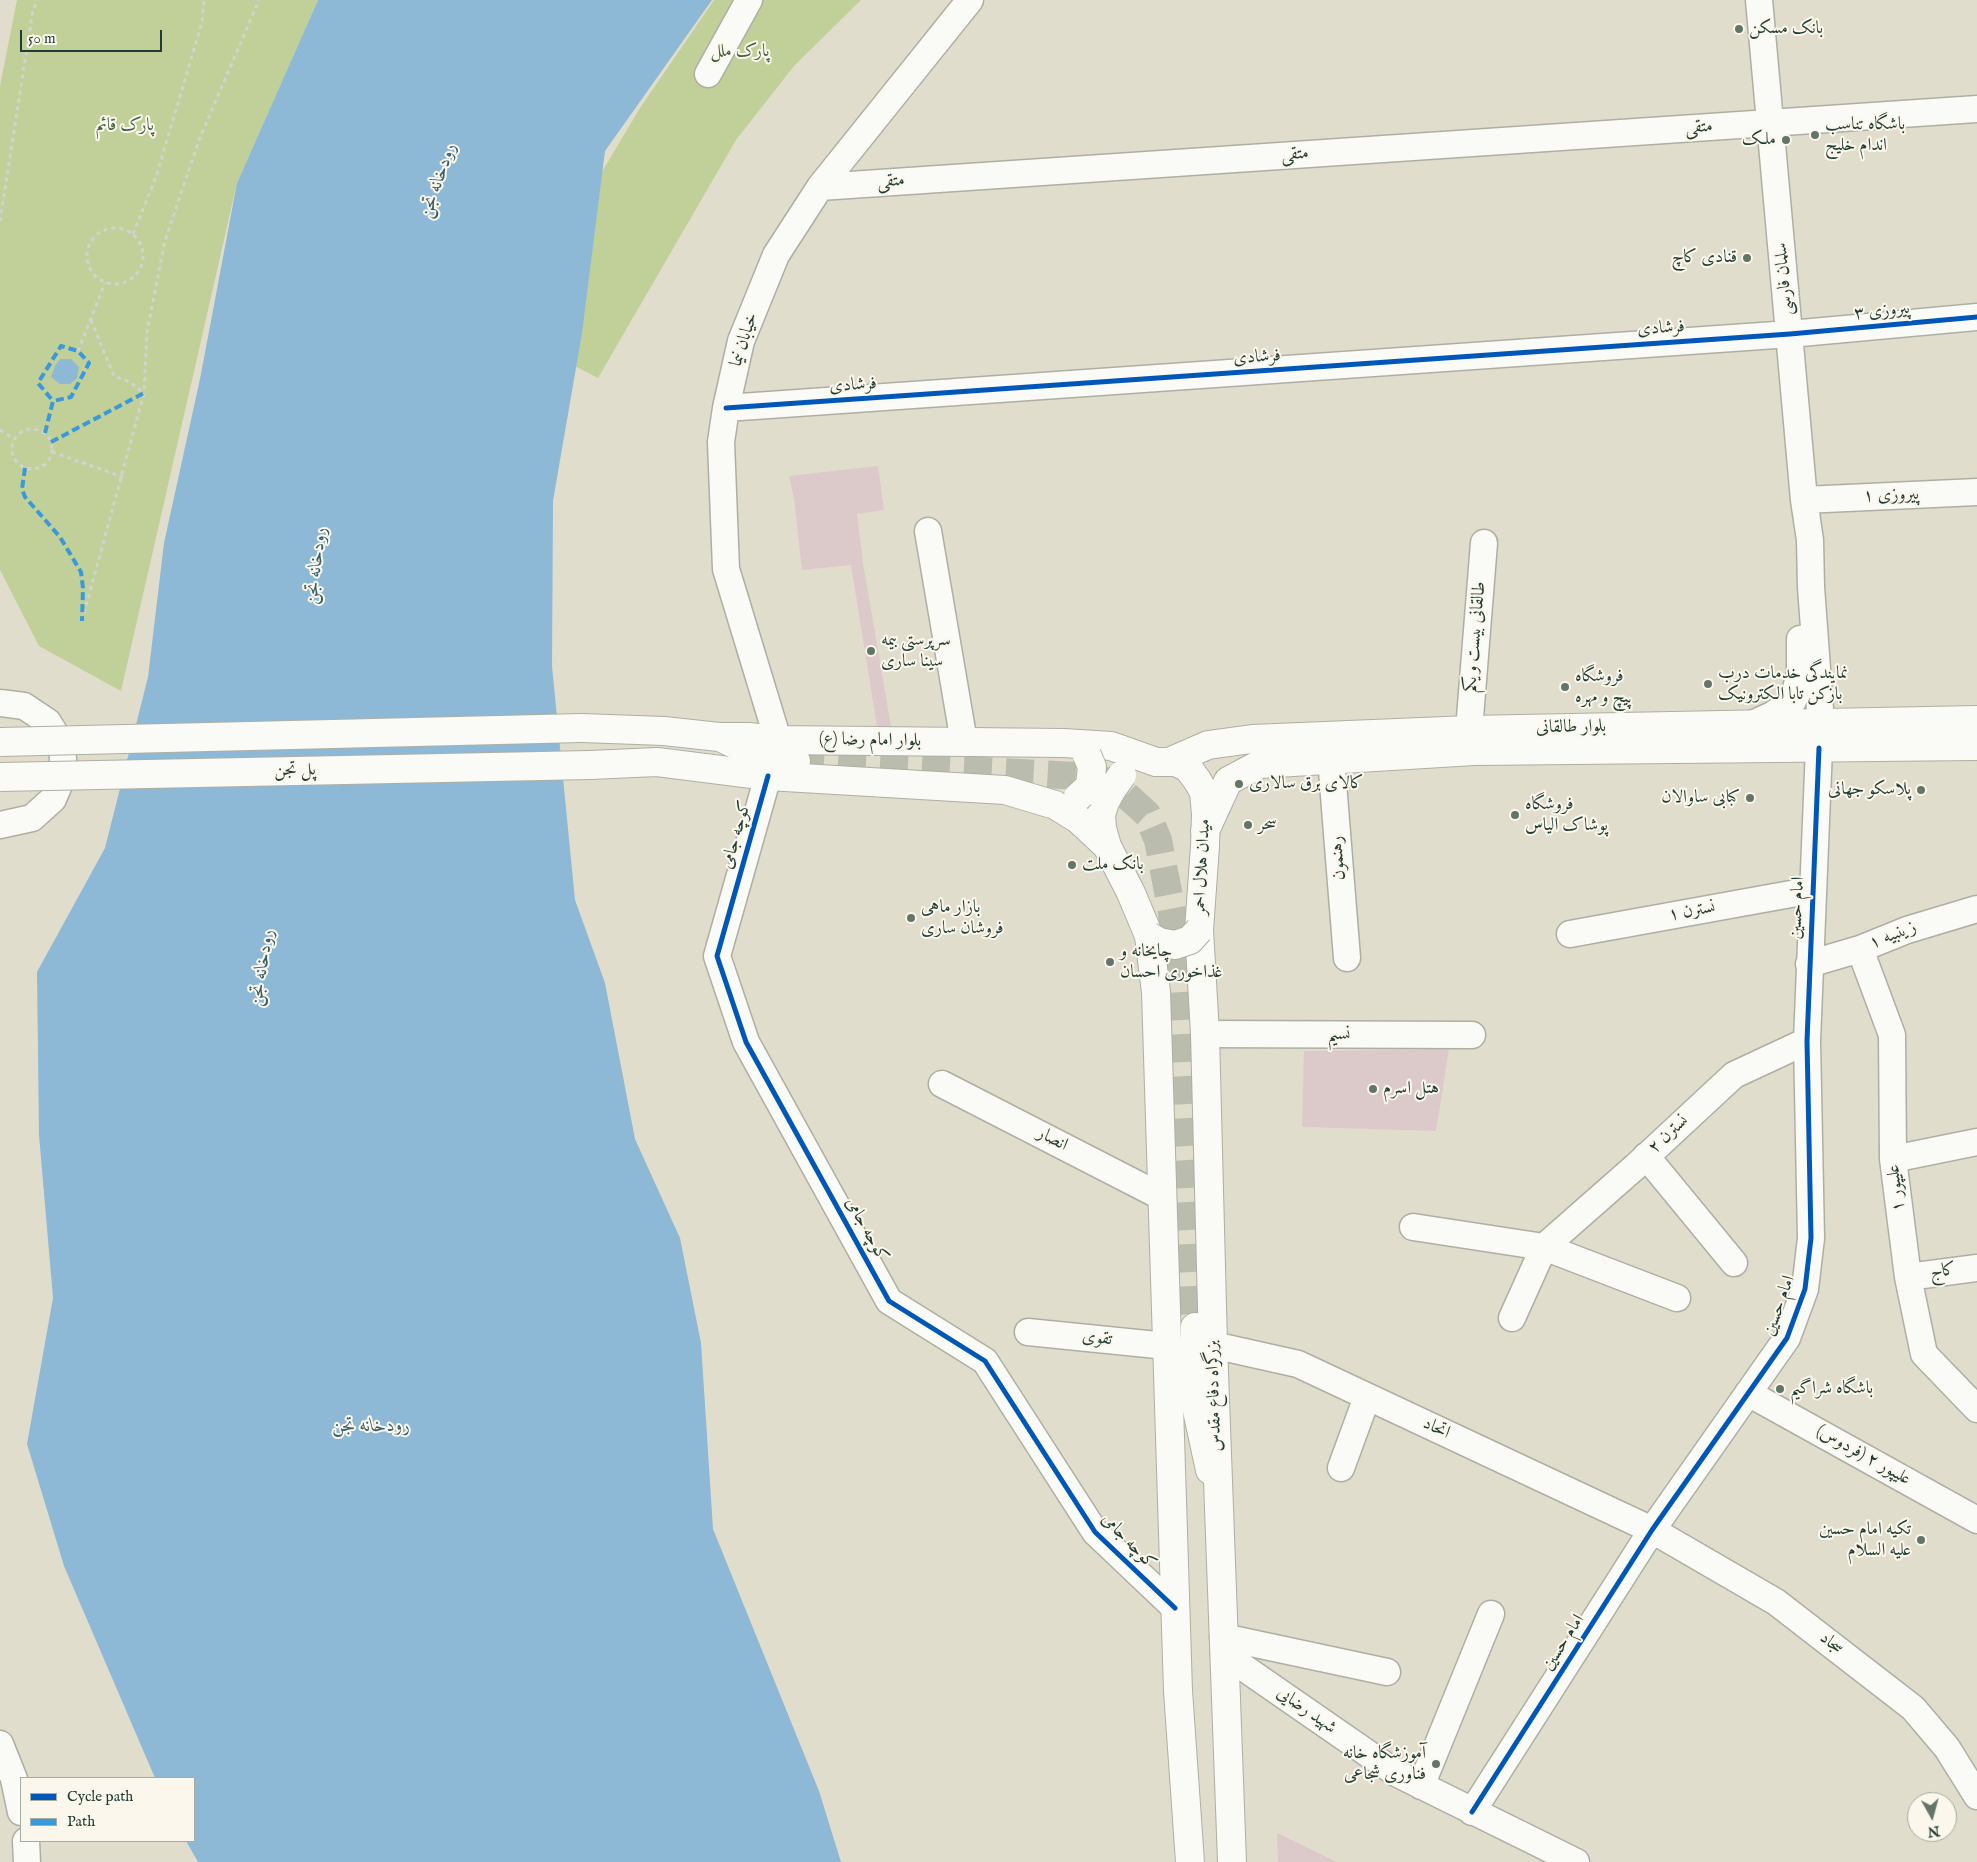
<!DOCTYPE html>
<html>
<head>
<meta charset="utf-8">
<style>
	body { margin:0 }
	#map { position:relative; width:1977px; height:1862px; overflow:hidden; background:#e1ddcc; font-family:"IM FELL English",serif }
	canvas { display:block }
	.legend { position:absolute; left:20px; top:1777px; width:175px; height:65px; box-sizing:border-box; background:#fbf7ec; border:1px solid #a3ada2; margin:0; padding:6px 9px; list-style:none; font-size:15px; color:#1f3d34 }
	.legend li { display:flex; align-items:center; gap:10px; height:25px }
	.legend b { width:25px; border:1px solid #a3ada2 }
	.north { position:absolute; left:1907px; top:1792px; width:50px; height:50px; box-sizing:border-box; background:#fbf7ec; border:1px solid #a3ada2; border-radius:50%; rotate:173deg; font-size:14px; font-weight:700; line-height:20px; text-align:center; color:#1f3d34 }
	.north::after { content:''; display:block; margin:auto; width:18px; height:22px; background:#637569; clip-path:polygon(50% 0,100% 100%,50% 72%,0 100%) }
	.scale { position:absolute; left:20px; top:30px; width:142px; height:22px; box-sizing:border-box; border:2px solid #1f3d34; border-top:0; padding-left:6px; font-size:15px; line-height:18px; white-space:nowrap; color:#1f3d34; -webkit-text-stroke:4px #fbf7ec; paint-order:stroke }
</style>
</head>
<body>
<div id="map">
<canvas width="1977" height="1862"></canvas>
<ul class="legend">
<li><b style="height:6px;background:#0057b8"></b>Cycle path</li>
<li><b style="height:6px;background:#3a99d8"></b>Path</li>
</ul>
<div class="north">N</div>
<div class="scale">50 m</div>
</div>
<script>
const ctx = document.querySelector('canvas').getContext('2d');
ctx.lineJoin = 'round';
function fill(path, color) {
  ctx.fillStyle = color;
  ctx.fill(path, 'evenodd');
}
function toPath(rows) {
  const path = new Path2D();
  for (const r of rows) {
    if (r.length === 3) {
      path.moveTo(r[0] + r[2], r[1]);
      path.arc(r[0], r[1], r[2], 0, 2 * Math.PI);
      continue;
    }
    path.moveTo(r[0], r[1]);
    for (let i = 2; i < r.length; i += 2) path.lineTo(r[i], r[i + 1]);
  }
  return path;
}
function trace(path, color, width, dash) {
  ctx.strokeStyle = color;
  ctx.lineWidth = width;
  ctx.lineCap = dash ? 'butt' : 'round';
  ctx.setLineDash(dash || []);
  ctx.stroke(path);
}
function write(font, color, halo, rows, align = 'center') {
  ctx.font = font + ' "IM FELL English",Amiri,serif';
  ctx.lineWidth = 4;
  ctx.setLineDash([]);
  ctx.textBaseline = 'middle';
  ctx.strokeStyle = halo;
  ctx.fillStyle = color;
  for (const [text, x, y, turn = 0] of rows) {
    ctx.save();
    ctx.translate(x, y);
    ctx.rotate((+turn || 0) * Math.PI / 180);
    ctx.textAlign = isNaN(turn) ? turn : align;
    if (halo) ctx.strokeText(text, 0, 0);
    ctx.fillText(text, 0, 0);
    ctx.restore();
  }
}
fill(toPath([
	[17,0,318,0,237,183,121,691,39,646,0,570,0,86],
	[714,0,861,0,794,66,736,140,598,378,532,344,553,254,640,108]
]), '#c1d098');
fill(toPath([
	[318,0,712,0,605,151,582,333,553,501,552,666,575,900,605,983,635,1139,680,1238,701,1343,713,1529,819,1791,841,1862,198,1862,186,1841,194,1841,194,1778,155,1778,64,1566,27,1444,53,1298,39,1135,37,972,105,848,148,677,164,543,200,379,237,183],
	[60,359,71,359,79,367,77,378,70,384,60,384,51,377,55,366]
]), '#8db9d7');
fill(toPath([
	[878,466,884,510,857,514,863,563,892,732,878,733,851,565,802,570,794,498,789,476],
	[1449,1049,1436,1131,1302,1127,1304,1051],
	[1277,1833,1337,1862,1278,1862]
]), '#dccaca');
trace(toPath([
	[796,761,1097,777,1125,794,1147,814,1158,840,1172,912,1195,1327]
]), '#babdae', 28, [28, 14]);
const minor = toPath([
	[1759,0,1804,500,1810,540,1811,587,1821,723],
	[708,74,749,0],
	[820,187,1977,109],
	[726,408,1790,334,1977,317],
	[1804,500,1977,492],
	[928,531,964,742],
	[0,703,24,706,48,722,62,745,64,773,53,799,32,818,0,825],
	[1752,724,1772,715,1793,701,1800,672,1800,639],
	[1469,730,1484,543],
	[778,740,726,569,721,442,726,408,741,341,776,255,820,187,970,0],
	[1331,758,1347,958],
	[768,776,717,956,746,1042,889,1301,985,1361,1095,1532,1175,1608],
	[1570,934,1813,890],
	[1860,949,1892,1035,1893,1159,1908,1277,1924,1354,1977,1409],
	[1809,964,1860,949,1907,930,1977,909],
	[1205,1034,1472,1035],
	[942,1084,1162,1197],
	[1646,1156,1734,1263],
	[1893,1159,1977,1142],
	[1413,1227,1544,1247,1677,1298],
	[1908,1277,1977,1268],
	[1512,1318,1544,1247,1635,1167,1734,1075,1807,1041],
	[1028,1332,1167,1346],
	[1213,1345,1298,1364,1652,1530,1776,1602,1913,1708,1947,1748,1977,1796],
	[1748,1393,1977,1520],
	[1341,1468,1367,1397],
	[1223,1637,1387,1672],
	[1224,1654,1396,1773,1576,1862],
	[0,1744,14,1779,21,1812],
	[1421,1786,1491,1614],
	[1472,1812,1652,1530,1787,1338,1805,1289,1811,1238,1807,1041,1819,748],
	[26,1841,27,1862]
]);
const major = toPath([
	[724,739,745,749,796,761],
	[1159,762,1176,762,1188,768,1197,780,1204,792,1206,814,1205,846,1199,930],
	[1169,762,1208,745,1252,739,1469,730,1977,720],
	[1205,831,1228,781,1260,764,1474,751,1977,746],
	[1195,1327,1195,1401,1210,1470]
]);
const highway = toPath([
	[582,728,664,731,719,737,749,737,778,740,1064,743,1111,746,1156,762],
	[590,765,657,762,768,776,1005,790,1055,805,1078,819,1107,846],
	[1105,802,1101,815,1102,828,1107,846,1131,893,1149,936,1156,992,1178,1691,1190,1862],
	[1199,930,1205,1034,1213,1345,1232,1862]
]);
trace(minor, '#aeafa3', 29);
trace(major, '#aeafa3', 30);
trace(highway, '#aeafa3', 30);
trace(toPath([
	[0,221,33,10,38,0],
	[115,256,28],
	[133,234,156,177,202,22,204,0],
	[91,320,114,376,130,382,144,393],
	[78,351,105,283],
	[32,449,20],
	[0,430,14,439],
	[52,452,123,477],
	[82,621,144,393,147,332,165,241,199,140,259,0]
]), '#d2d2ce', 3, [4, 4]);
trace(minor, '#fafaf7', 26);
trace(major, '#fafaf7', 28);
trace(highway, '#fafaf7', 28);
const majorBridge = toPath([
	[1078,797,1090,786,1092,767,1087,755],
	[1105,802,1112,789,1122,775],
	[1149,936,1159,942,1175,945,1190,940,1199,930]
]);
const highwayBridge = toPath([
	[0,742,582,728],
	[0,777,590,765]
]);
trace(majorBridge, '#aeafa3', 30, []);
trace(highwayBridge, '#aeafa3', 30, []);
trace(majorBridge, '#fafaf7', 28);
trace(highwayBridge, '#fafaf7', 28);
trace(toPath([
	[45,433,53,401,71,397,89,363,78,351,61,346,38,383,53,401],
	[51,442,144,393],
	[25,468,22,489,25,497,60,537,81,572,83,588,82,621]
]), '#3a99d8', 4, [8, 4]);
trace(toPath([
	[726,408,1790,334,1977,317],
	[768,776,717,956,746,1042,889,1301,985,1361,1095,1532,1175,1608],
	[1472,1812,1652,1530,1787,1338,1805,1289,1811,1238,1807,1041,1819,748]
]), '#0057b8', 5);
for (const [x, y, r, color] of [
	[1739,29,5,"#637569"],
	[1815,135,5,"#637569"],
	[1786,140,5,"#637569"],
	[1747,258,5,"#637569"],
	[871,651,5,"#637569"],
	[1708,684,5,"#637569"],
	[1565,687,5,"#637569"],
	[1239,784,5,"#637569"],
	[1921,790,5,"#637569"],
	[1750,798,5,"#637569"],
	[1515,815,5,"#637569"],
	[1248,825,5,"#637569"],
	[1072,865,5,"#637569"],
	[911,918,5,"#637569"],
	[1110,962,5,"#637569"],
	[1373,1089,5,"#637569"],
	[1780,1389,5,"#637569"],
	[1921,1540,5,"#637569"],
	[1436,1764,5,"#637569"]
]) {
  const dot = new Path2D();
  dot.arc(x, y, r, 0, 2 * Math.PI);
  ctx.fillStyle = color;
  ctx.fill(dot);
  trace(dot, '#fbf7ec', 2);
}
write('18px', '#1f3d34', '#fbf7ec', [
	["بانک مسکن",1749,29],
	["باشگاه تناسب",1825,125],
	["اندام خلیج",1825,146],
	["ملک",1776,140,"right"],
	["قنادی کاچ",1737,258,"right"],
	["سرپرستی بیمه",881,641],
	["سینا ساری",881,662],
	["نمایندگی خدمات درب",1718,674],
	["بازکن تابا الکترونیک",1718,695],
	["فروشگاه",1575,677],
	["پیچ و مهره",1575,698],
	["کالای برق سالاری",1249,784],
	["پلاسکو جهانی",1911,790,"right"],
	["کبابی ساوالان",1740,798,"right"],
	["فروشگاه",1525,805],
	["پوشاک الیاس",1525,826],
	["سحر",1258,825],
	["بانک ملت",1082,865],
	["بازار ماهی",921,908],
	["فروشان ساری",921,929],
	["چایخانه و",1120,952],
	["غذاخوری احسان",1120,973],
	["هتل اسرم",1383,1089],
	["باشگاه شراگیم",1790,1389],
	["تکیه امام حسین",1911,1530,"right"],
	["علیه السلام",1911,1551,"right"],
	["آموزشگاه خانه",1426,1754,"right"],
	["فناوری شجاعی",1426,1775,"right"]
], 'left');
write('18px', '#415f42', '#fbf7ec', [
	["پارک ملل",740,52],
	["پارک قائم",125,126]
]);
write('18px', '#1f3d34', '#fbf7ec', [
	["متقی",1699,128,-4],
	["متقی",1295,155,-4],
	["متقی",891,182,-4],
	["سلمان فارسی",1785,279,-95],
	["پیروزی ٣",1882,312,-6],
	["فرشادی",1661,329,-4],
	["خیابان نیما",745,340,-72],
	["فرشادی",1257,358,-4],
	["فرشادی",853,386,-4],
	["پیروزی ١",1891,496,-2],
	["طالقانی بیست و یکم",1476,637,-85],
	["بلوار طالقانی",1571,728,-1],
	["بلوار امام رضا (ع)",870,741,1],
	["پل تجن",295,771,-1],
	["کوچه جامی",737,835,-74],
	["رهنمون",1339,858,-94],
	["میدان هلال احمر",1203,867,-87],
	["امام حسین",1798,908,-87],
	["نسترن ۱",1692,912,-10],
	["زینبیه ۱",1893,936,-21],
	["نسیم",1339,1035],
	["نسترن ۲",1669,1135,-43],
	["انصار",1052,1140,27],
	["علیپور ۱",1897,1188,-97],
	["کوچه جامی",866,1230,61],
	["کاج",1943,1272,-7],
	["امام حسین",1780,1306,-70],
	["تقوی",1097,1339,6],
	["بزرگراه دفاع مقدس",1215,1396,-92],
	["اتحاد",1436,1429,25],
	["علیپور ۲ (فردوس)",1863,1456,29],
	["کوچه جامی",1128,1542,46],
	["امام حسین",1564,1643,-57],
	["سجاد",1831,1644,38],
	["شهید رضایی",1306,1711,35]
]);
write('italic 19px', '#355e66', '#fbf7ec', [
	["رودخانه تجن",439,181,-71],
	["رودخانه تجن",317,566,-83],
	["رودخانه تجن",263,968,-81],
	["رودخانه تجن",371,1427]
]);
</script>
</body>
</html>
